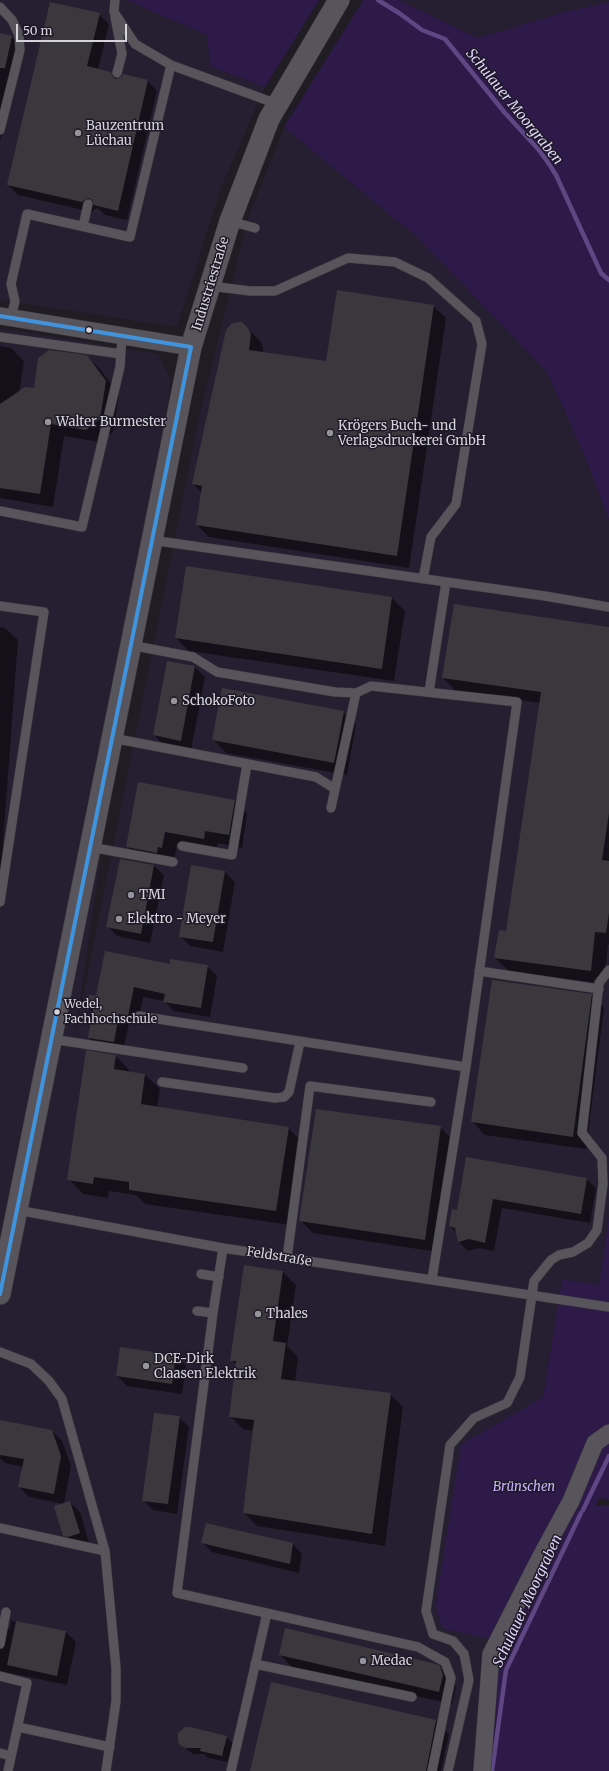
<!DOCTYPE html>
<html>
<head>
<meta charset="utf-8">
<style>
	body { margin:0 }
	#map { position:relative; width:609px; height:1771px; overflow:hidden; background:#1f1c23; font-family:Merriweather,serif }
	canvas { display:block }
	.scale { position:absolute; left:16px; top:24px; width:111px; height:18px; box-sizing:border-box; border:2px solid #d5d3dc; border-top:0; padding-left:5px; font-size:12px; line-height:14px; white-space:nowrap; color:#d5d3dc; -webkit-text-stroke:3px #1e1926; paint-order:stroke }
</style>
</head>
<body>
<div id="map">
<canvas width="609" height="1771"></canvas>
<div class="scale">50 m</div>
</div>
<script>
const ctx = document.querySelector('canvas').getContext('2d');
ctx.lineJoin = 'round';
function fill(path, color) {
  ctx.fillStyle = color;
  ctx.fill(path, 'evenodd');
}
function toPath(rows) {
  const path = new Path2D();
  for (const r of rows) {
    path.moveTo(r[0], r[1]);
    for (let i = 2; i < r.length; i += 2) path.lineTo(r[i], r[i + 1]);
  }
  return path;
}
function trace(path, color, width, dash) {
  ctx.strokeStyle = color;
  ctx.lineWidth = width;
  ctx.lineCap = dash ? 'butt' : 'round';
  ctx.setLineDash(dash || []);
  ctx.stroke(path);
}
function write(font, color, halo, rows, align = 'center') {
  ctx.font = font + ' Merriweather,serif';
  ctx.lineWidth = 3;
  ctx.setLineDash([]);
  ctx.textBaseline = 'middle';
  ctx.strokeStyle = halo;
  ctx.fillStyle = color;
  for (const [text, x, y, turn = 0] of rows) {
    ctx.save();
    ctx.translate(x, y);
    ctx.rotate((+turn || 0) * Math.PI / 180);
    ctx.textAlign = isNaN(turn) ? turn : align;
    if (halo) ctx.strokeText(text, 0, 0);
    ctx.fillText(text, 0, 0);
    ctx.restore();
  }
}
fill(toPath([
	[0,0,127,0,207,35,210,66,265,87,221,188,177,327,0,300],
	[399,0,609,0,609,2,564,12,478,38],
	[284,127,418,238,547,372,583,452,609,520,609,1215,599,1285,562,1279,543,1397,461,1444,491,1639,482,1771,0,1771,0,328,158,354,171,380,73,1046,200,413,247,221]
]), '#251f31');
fill(toPath([
	[127,0,319,0,265,87,210,66,207,35],
	[363,0,399,0,478,38,564,12,609,2,609,520,583,452,547,372,418,238,284,127],
	[609,1215,609,1500,600,1498,595,1506,609,1505,609,1771,482,1771,491,1639,442,1628,436,1605,461,1444,543,1397,562,1279,599,1285]
]), '#2d1a48');
fill(toPath([
	[99,14,109,24,98,70,111,73,117,79,148,81,157,91,127,220,105,215,98,208,94,209,92,212,18,195,8,185],
	[0,34,12,37,22,47,0,141],
	[433,306,446,318,409,568,209,537,197,525,202,493,193,484,247,328,260,341,263,347,263,353,327,362],
	[0,346,11,348,24,361,19,393,35,389,87,356,100,369,119,395,113,432,99,442,64,436,53,507,0,498],
	[187,567,392,598,405,611,394,681,189,651,176,638],
	[0,627,5,628,18,640,0,883],
	[609,628,609,945,608,944,604,984,509,971,495,958,506,932,540,703,456,691,443,678],
	[168,662,195,667,205,677,191,750,164,745,154,735],
	[343,712,356,725,347,775,226,753,214,740],
	[235,801,247,814,242,848,218,843,216,852,177,844,174,860,140,860,127,847],
	[121,860,154,866,164,875,150,943,117,936,108,926],
	[192,866,225,872,235,882,223,952,190,946,180,936],
	[170,965,207,966,217,976,210,1017,174,1011,164,1001,143,997,138,1025,129,1023,123,1052,99,1048,89,1038,93,1013,87,1007,97,997],
	[591,995,604,1008,586,1149,485,1135,473,1122],
	[116,1056,130,1071,130,1072,145,1075,160,1089,157,1108,288,1128,303,1143,291,1225,145,1204,136,1195,109,1191,108,1198,83,1194,69,1179],
	[440,1127,453,1140,438,1252,313,1233,301,1221],
	[467,1158,586,1179,596,1188,590,1223,502,1208,494,1251,479,1248,468,1251,458,1241,457,1233,450,1226,458,1211],
	[245,1266,283,1272,296,1285,287,1346,298,1357,295,1382,390,1394,403,1407,385,1546,257,1526,244,1513,254,1431,243,1429,230,1416,236,1365,232,1360],
	[176,1356,186,1366,182,1394,127,1386,117,1376],
	[179,1417,189,1427,177,1514,153,1510,143,1500],
	[0,1427,52,1431,62,1441,71,1466,64,1504,29,1497,19,1487,23,1467,5,1463,0,1458],
	[70,1502,80,1512,89,1543,78,1546,74,1545,64,1535],
	[202,1542,293,1544,302,1554,299,1573,212,1552],
	[0,1620,10,1630,11,1621,66,1632,76,1642,67,1685,0,1671],
	[280,1655,440,1667,453,1680,456,1688,452,1704,293,1668],
	[436,1721,449,1734,441,1771,251,1771],
	[226,1737,233,1743,228,1762,208,1758,204,1754,193,1754,182,1745]
]), '#0007');
trace(toPath([
	[378,0,399,13,422,30,445,39,505,113,538,149,547,161,556,175,601,273,609,280],
	[583,1510,609,1456],
	[492,1771,506,1670,581,1513]
]), '#5e4783', 4.5);
fill(toPath([
	[50,2,100,13,87,66,111,72,113,77,116,79,121,77,123,74,148,80,118,211,94,205,92,200,89,198,84,200,82,202,7,185],
	[0,33,12,36,5,68,0,68],
	[337,290,434,305,397,556,196,525,202,486,192,484,226,330,231,324,237,322,242,322,247,327,251,334,249,350,326,361],
	[49,350,87,355,106,381,100,419,86,430,51,424,40,494,0,488,0,404,25,387,34,388,38,358],
	[186,566,392,597,382,669,175,638],
	[454,604,609,627,609,813,602,860,609,861,609,913,606,933,595,932,591,971,494,958,499,930,506,931,541,692,442,678],
	[167,661,195,666,181,741,153,735],
	[222,688,344,711,334,763,212,740],
	[138,782,235,800,229,835,205,831,204,839,165,832,162,848,158,847,157,853,126,847],
	[120,859,154,865,141,934,106,927],
	[191,865,225,871,213,942,179,937],
	[105,951,170,964,170,959,208,965,201,1008,163,1002,165,994,134,987,128,1016,119,1014,114,1042,88,1038,93,1009,86,1007,89,995,96,996],
	[492,980,592,994,573,1137,471,1122],
	[86,1050,116,1055,114,1069,145,1074,141,1104,289,1127,276,1211,129,1190,129,1182,94,1177,93,1184,67,1180],
	[316,1109,441,1126,425,1240,299,1221],
	[466,1157,587,1178,581,1214,493,1199,485,1243,469,1239,458,1242,455,1228,449,1226,452,1209,457,1210],
	[244,1265,283,1271,273,1341,286,1343,281,1379,391,1393,372,1534,243,1513,254,1420,229,1417,236,1361,230,1361],
	[120,1347,176,1355,172,1384,116,1376],
	[154,1413,180,1416,168,1504,142,1501],
	[0,1420,52,1430,61,1456,54,1494,18,1487,24,1459,0,1455],
	[70,1501,80,1533,68,1537,63,1536,54,1506],
	[206,1523,293,1543,290,1564,201,1543],
	[16,1621,66,1631,57,1676,7,1665],
	[285,1628,436,1664,440,1666,443,1675,439,1692,279,1655],
	[271,1682,436,1720,426,1771,250,1771],
	[185,1727,190,1727,227,1736,222,1756,200,1751,201,1748,186,1748,181,1746,178,1742,178,1733]
]), '#3a383d');
const service = toPath([
	[115,0,114,12,135,44,171,65,277,104],
	[0,7,12,20,19,35,20,50,0,130],
	[115,17,122,54,117,73],
	[230,221,255,228],
	[83,226,88,204],
	[210,286,250,291,275,291,348,258,395,262,428,278,476,321,482,344,456,504,431,537,423,579],
	[11,318,15,301,11,284,27,214,130,237,171,65],
	[0,337,121,354],
	[0,511,82,527,120,367,122,336],
	[151,540,545,596,609,607],
	[0,606,44,612,0,902],
	[130,645,193,657,217,672,335,692,356,693],
	[429,692,446,582],
	[112,738,316,777,335,789],
	[331,808,356,693,371,686,517,702,466,1067,432,1279],
	[182,846,232,855,247,764],
	[90,847,173,862],
	[479,971,599,989],
	[139,1016,466,1067],
	[51,1039,243,1068],
	[162,1082,275,1098,284,1097,289,1092,300,1042],
	[17,1210,223,1248,609,1307],
	[223,1248,213,1313,177,1593,418,1647,445,1662,451,1678,432,1771],
	[287,1258,310,1086,431,1102],
	[201,1274,219,1277],
	[197,1311,213,1313],
	[0,1352,31,1364,49,1381,62,1399,105,1551,116,1668,116,1701,106,1771],
	[0,1528,105,1551],
	[0,1644,6,1612],
	[255,1664,412,1697],
	[0,1676,27,1683,8,1771],
	[18,1727,110,1747],
	[0,1753,11,1756],
	[231,1771,267,1613],
	[448,1771,469,1680,464,1654,453,1641,433,1634,426,1611,450,1445,474,1418,507,1403,520,1377,534,1281,551,1260,559,1255,573,1252,588,1243,597,1230,603,1184,602,1158,582,1133,599,983,609,970]
]);
const minor = toPath([
	[0,316,191,347],
	[482,1771,491,1654,540,1558,571,1501,595,1443,609,1433]
]);
const tertiary = toPath([
	[0,1294,191,347,230,221,269,119,339,0]
]);
trace(service, '#3a383e', 10);
trace(minor, '#3a383e', 18);
trace(tertiary, '#3a383e', 22);
trace(service, '#57555b', 9);
trace(minor, '#57555b', 17);
trace(tertiary, '#57555b', 21);
trace(toPath([
	[0,316,191,347],
	[0,1294,191,347]
]), '#4094de', 4);
for (const [x, y, r, color] of [
	[78,133,4,"#95939b"],
	[89,330,3.5,"#d5d3dc"],
	[48,422,4,"#95939b"],
	[330,433,4,"#95939b"],
	[174,701,4,"#95939b"],
	[131,895,4,"#95939b"],
	[119,919,4,"#95939b"],
	[57,1012,3.5,"#d5d3dc"],
	[258,1314,4,"#95939b"],
	[146,1366,4,"#95939b"],
	[363,1661,4,"#95939b"]
]) {
  const dot = new Path2D();
  dot.arc(x, y, r, 0, 2 * Math.PI);
  ctx.fillStyle = color;
  ctx.fill(dot);
  trace(dot, '#1e1926', 1.5);
}
write('12px', '#d5d3dc', '#1e1926', [
	["Wedel,",64,1005],
	["Fachhochschule",64,1020]
], 'left');
write('13px', '#d5d3dc', '#1e1926', [
	["Bauzentrum",86,126],
	["Lüchau",86,141],
	["Walter Burmester",56,422],
	["Krögers Buch- und",338,426],
	["Verlagsdruckerei GmbH",338,441],
	["SchokoFoto",182,701],
	["TMI",139,895],
	["Elektro - Meyer",127,919],
	["Thales",266,1314],
	["DCE-Dirk",154,1359],
	["Claasen Elektrik",154,1374],
	["Medac",371,1661]
], 'left');
write('13px', '#d5d3dc', '#1e1926', [
	["Industriestraße",211,284,-73],
	["Feldstraße",279,1257,9]
]);
write('italic 13px', '#cab1fd', '#1e1926', [
	["Brünschen",524,1487]
]);
write('italic 14px', '#ddd1f8', '#1e1926', [
	["Schulauer Moorgraben",514,107,51],
	["Schulauer Moorgraben",528,1601,-65]
]);
</script>
</body>
</html>
